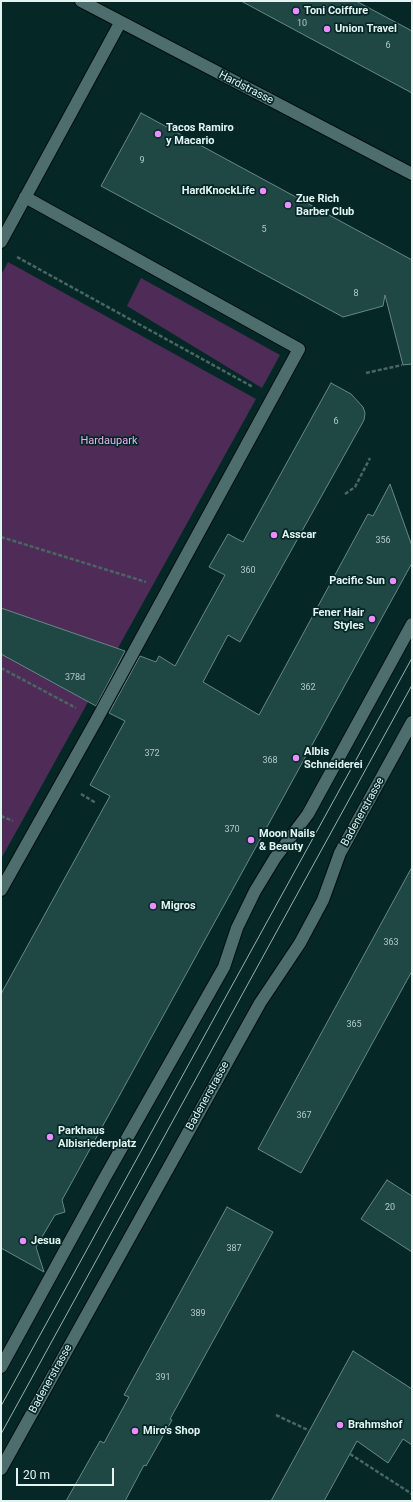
<!DOCTYPE html>
<html>
<head>
<meta charset="utf-8">
<style>
	body { margin:0 }
	#map { position:relative; width:413px; height:1502px; overflow:hidden; background:#052726; font-family:Roboto,sans-serif }
	canvas { display:block }
	.frame { position:absolute; inset:0; border:2px solid #e2f4f2; pointer-events:none }
	.scale { position:absolute; left:16px; top:1468px; width:98px; height:18px; box-sizing:border-box; border:2px solid #e2f4f2; border-top:0; padding-left:5px; font-size:12px; line-height:14px; white-space:nowrap; color:#e2f4f2; -webkit-text-stroke:3px #052726; paint-order:stroke }
</style>
</head>
<body>
<div id="map">
<canvas width="413" height="1502"></canvas>
<div class="frame"></div>
<div class="scale">20 m</div>
</div>
<script>
const ctx = document.querySelector('canvas').getContext('2d');
ctx.lineJoin = 'round';
function fill(path, color) {
  ctx.fillStyle = color;
  ctx.fill(path, 'evenodd');
}
function toPath(rows) {
  const path = new Path2D();
  for (const r of rows) {
    path.moveTo(r[0], r[1]);
    for (let i = 2; i < r.length; i += 2) path.lineTo(r[i], r[i + 1]);
  }
  return path;
}
function trace(path, color, width, dash) {
  ctx.strokeStyle = color;
  ctx.lineWidth = width;
  ctx.lineCap = dash ? 'butt' : 'round';
  ctx.setLineDash(dash || []);
  ctx.stroke(path);
}
function write(font, color, halo, rows, align = 'center') {
  ctx.font = font + ' Roboto,sans-serif';
  ctx.lineWidth = 3.5;
  ctx.setLineDash([]);
  ctx.textBaseline = 'middle';
  ctx.strokeStyle = halo;
  ctx.fillStyle = color;
  for (const [text, x, y, turn = 0] of rows) {
    ctx.save();
    ctx.translate(x, y);
    ctx.rotate((+turn || 0) * Math.PI / 180);
    ctx.textAlign = isNaN(turn) ? turn : align;
    if (halo) ctx.strokeText(text, 0, 0);
    ctx.fillText(text, 0, 0);
    ctx.restore();
  }
}
fill(toPath([
	[8,262,256,399,1,859,1,275],
	[141,278,280,355,262,388,127,306]
]), '#4e2c57');
const building = toPath([
	[241,1,356,1,412,31,412,93,241,1],
	[141,113,412,260,412,364,403,365,385,295,383,306,343,317,101,186,141,113],
	[331,383,351,394,363,407,365,413,364,420,240,642,228,635,203,682,259,715,368,514,373,516,390,484,412,546,412,563,62,1200,65,1212,55,1215,36,1247,44,1272,1,1248,1,994,110,796,90,785,125,721,109,713,140,656,156,662,159,656,175,666,225,575,209,567,228,534,243,542,331,383],
	[1,608,125,651,96,706,1,654,1,608],
	[412,867,412,971,301,1173,258,1149,412,867],
	[387,1180,412,1196,412,1252,361,1219,387,1180],
	[227,1207,273,1232,170,1419,172,1420,146,1466,144,1465,125,1501,66,1501,100,1441,104,1443,129,1397,124,1395,227,1207],
	[353,1351,412,1389,412,1445,403,1439,388,1463,357,1441,324,1501,271,1501,353,1351]
]);
fill(building, '#1f4744');
trace(building, '#678986', 1);
const lane = toPath([
	[1,242,120,23],
	[1,890,97,719,299,349,25,197]
]);
const secondary = toPath([
	[81,1,412,174],
	[1,1367,104,1179,224,967,237,928,255,891,275,858,308,814,412,624],
	[1,1469,260,1003,300,943,323,900,340,853,412,722]
]);
trace(lane, '#000f0e', 14);
trace(secondary, '#000f0e', 14);
trace(toPath([
	[17,257,253,387],
	[366,373,402,365],
	[345,494,355,487,370,458],
	[1,537,146,582],
	[1,668,76,708],
	[81,794,96,803],
	[1,816,13,821],
	[276,1415,310,1431],
	[350,1454,412,1494]
]), '#496665', 2.5, [4, 2]);
trace(lane, '#4d6e6c', 12);
trace(secondary, '#4d6e6c', 12);
trace(toPath([
	[1,1406,412,658],
	[1,1434,412,685]
]), '#9ab1b0', 1);
for (const [x, y, r, color] of [
	[296,11,4,"#e98efe"],
	[327,29,4,"#e98efe"],
	[158,134,4,"#e98efe"],
	[263,191,4,"#e98efe"],
	[288,205,4,"#e98efe"],
	[274,535,4,"#e98efe"],
	[393,581,4,"#e98efe"],
	[372,619,4,"#e98efe"],
	[296,758,4,"#e98efe"],
	[251,840,4,"#e98efe"],
	[153,906,4,"#e98efe"],
	[50,1137,4,"#e98efe"],
	[23,1241,4,"#e98efe"],
	[340,1425,4,"#e98efe"],
	[135,1431,4,"#e98efe"]
]) {
  const dot = new Path2D();
  dot.arc(x, y, r, 0, 2 * Math.PI);
  ctx.fillStyle = color;
  ctx.fill(dot);
  trace(dot, '#052726', 1.5);
}
write('9px', '#b1c9c6', null, [
	["10",302,24],
	["6",388,46],
	["9",142,161],
	["5",264,230],
	["8",356,294],
	["6",336,422],
	["356",383,541],
	["360",248,571],
	["378d",75,678],
	["362",308,688],
	["372",152,754],
	["368",270,761],
	["370",232,830],
	["363",391,943],
	["365",354,1025],
	["367",304,1116],
	["20",390,1208],
	["387",234,1249],
	["389",198,1314],
	["391",163,1378]
]);
write('bold 11px', '#e2f4f2', '#052726', [
	["Toni Coiffure",304,11],
	["Union Travel",335,29],
	["Tacos Ramiro",166,128],
	["y Macario",166,141],
	["HardKnockLife",255,191,"right"],
	["Zue Rich",296,199],
	["Barber Club",296,212],
	["Asscar",282,535],
	["Pacific Sun",385,581,"right"],
	["Fener Hair",364,613,"right"],
	["Styles",364,626,"right"],
	["Albis",304,752],
	["Schneiderei",304,765],
	["Moon Nails",259,834],
	["& Beauty",259,847],
	["Migros",161,906],
	["Parkhaus",58,1131],
	["Albisriederplatz",58,1144],
	["Jesua",31,1241],
	["Brahmshof",348,1425],
	["Miro's Shop",143,1431]
], 'left');
write('11px', '#e2f4f2', '#052726', [
	["Hardstrasse",246,88,27],
	["Badenerstrasse",363,812,-61],
	["Badenerstrasse",208,1096,-61],
	["Badenerstrasse",51,1379,-61]
]);
write('11px', '#e8aff6', '#052726', [
	["Hardaupark",109,441]
]);
</script>
</body>
</html>
